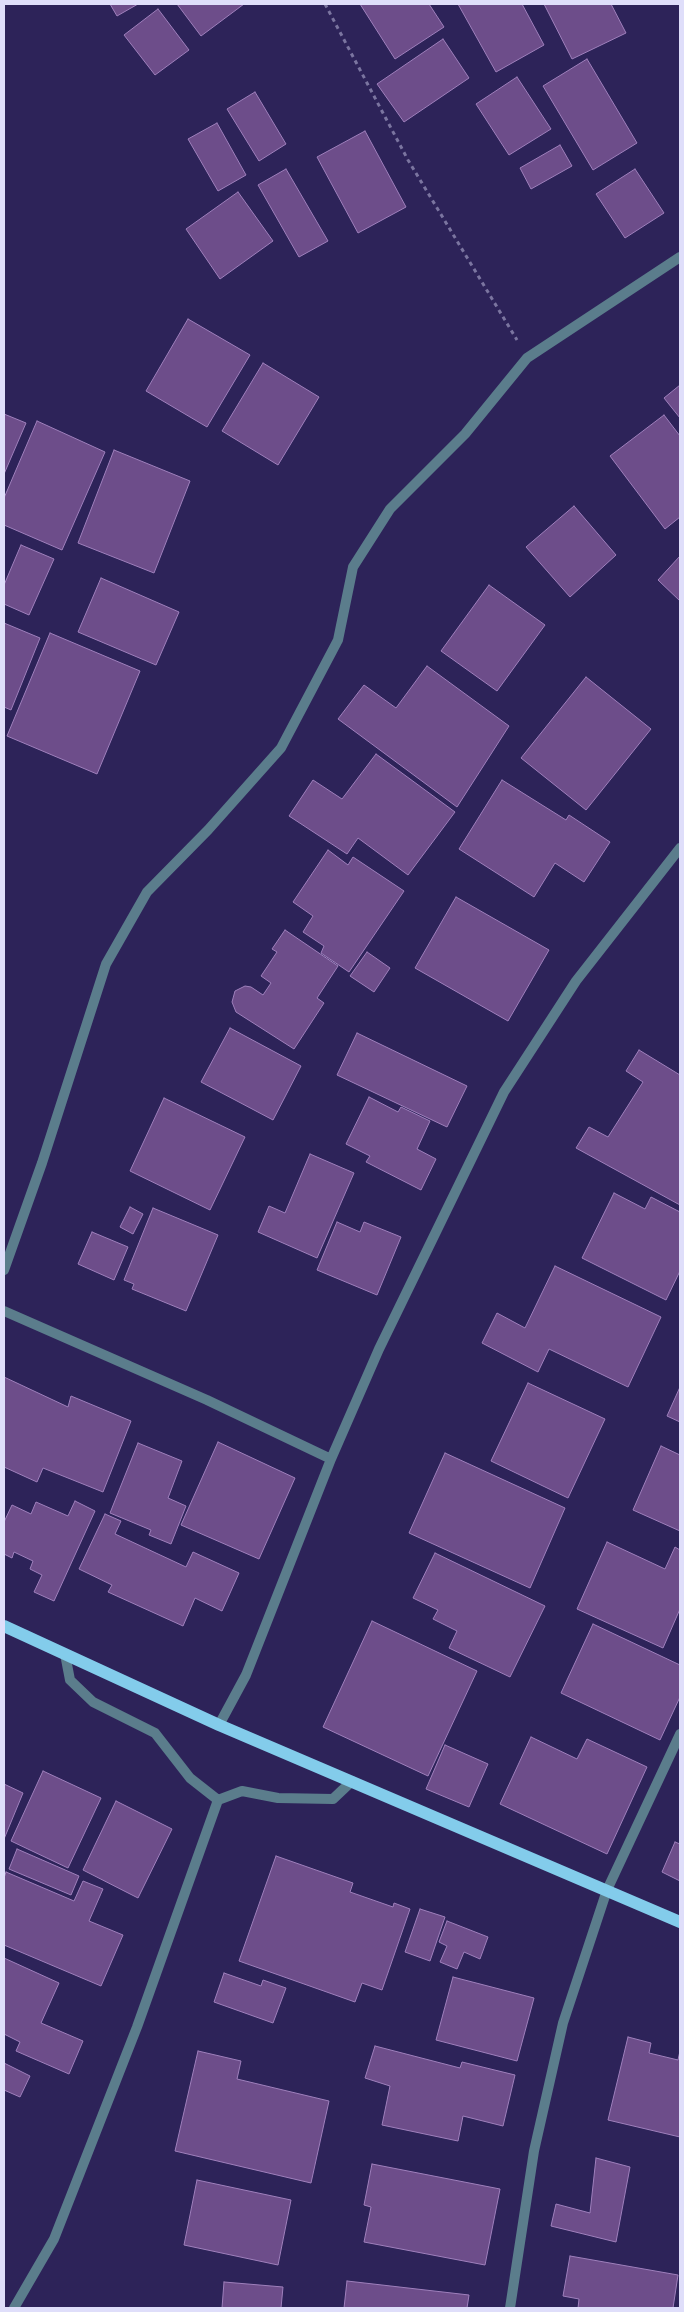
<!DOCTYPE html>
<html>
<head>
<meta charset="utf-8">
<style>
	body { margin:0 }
	#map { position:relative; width:684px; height:2312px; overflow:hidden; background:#2d2359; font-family:"Fira Sans",sans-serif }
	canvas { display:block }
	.frame { position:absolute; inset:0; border:5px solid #dfdefa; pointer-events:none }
</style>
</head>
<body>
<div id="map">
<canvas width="684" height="2312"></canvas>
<div class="frame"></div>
</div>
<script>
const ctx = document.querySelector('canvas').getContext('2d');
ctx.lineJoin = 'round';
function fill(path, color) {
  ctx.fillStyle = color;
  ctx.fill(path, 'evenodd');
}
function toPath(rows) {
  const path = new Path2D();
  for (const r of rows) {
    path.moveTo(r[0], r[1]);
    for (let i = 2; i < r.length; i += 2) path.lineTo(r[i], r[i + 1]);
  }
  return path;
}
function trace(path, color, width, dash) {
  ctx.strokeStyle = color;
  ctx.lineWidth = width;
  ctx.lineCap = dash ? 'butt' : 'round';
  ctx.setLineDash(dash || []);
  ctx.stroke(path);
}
const building = toPath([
	[110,4,138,4,117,16,110,4],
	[177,4,244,4,201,36,177,4],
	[360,4,429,4,444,27,395,59,360,4],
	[458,4,522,4,544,45,496,72,458,4],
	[544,4,611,4,626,33,572,59,544,4],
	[158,9,189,50,155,75,124,35,158,9],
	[443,39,469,78,404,122,377,84,443,39],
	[587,59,637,143,593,170,543,86,587,59],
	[517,77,551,129,509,155,476,104,517,77],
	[255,92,286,144,259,161,227,109,255,92],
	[217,123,246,175,218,191,188,139,217,123],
	[365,131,406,207,358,233,317,157,365,131],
	[560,145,572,166,531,189,520,168,560,145],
	[286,169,328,241,299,257,258,185,286,169],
	[635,169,664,213,625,238,596,194,635,169],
	[238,192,273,241,220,279,186,229,238,192],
	[188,319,250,355,207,427,146,391,188,319],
	[263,363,319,397,278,465,222,431,263,363],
	[680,385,680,418,664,398,680,385],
	[4,414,26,423,4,474,4,414],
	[664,415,680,436,680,517,665,529,610,456,664,415],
	[37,421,105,452,62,550,4,525,4,498,37,421],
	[114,450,190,481,154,573,78,543,114,450],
	[574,506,616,555,570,597,526,547,574,506],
	[21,545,54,559,29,615,4,604,4,585,21,545],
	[680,556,680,601,658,580,680,556],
	[101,578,179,612,156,665,78,632,101,578],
	[489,585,545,625,497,691,441,651,489,585],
	[4,623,40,638,11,710,4,707,4,623],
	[50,633,140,671,97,774,7,736,50,633],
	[427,666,509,726,457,807,338,719,364,685,396,708,427,666],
	[586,677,651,729,586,810,521,758,586,677],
	[376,754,455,812,408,875,358,838,347,854,289,816,313,780,342,799,376,754],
	[502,780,566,820,569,815,610,842,584,882,555,863,534,897,459,849,502,780],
	[328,850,348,865,353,857,404,891,349,972,321,953,324,946,303,932,313,916,293,902,328,850],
	[456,897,549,950,508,1021,415,968,456,897],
	[285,930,338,966,317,998,324,1003,294,1049,236,1012,232,1002,235,991,245,986,251,987,263,995,271,983,261,976,277,952,272,949,285,930],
	[367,952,390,968,374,992,350,976,367,952],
	[230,1028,301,1066,273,1120,201,1082,230,1028],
	[357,1033,467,1086,447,1127,337,1075,357,1033],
	[639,1050,680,1075,680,1205,576,1148,589,1127,608,1137,643,1082,626,1071,639,1050],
	[369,1097,398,1112,401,1107,430,1121,417,1149,436,1159,421,1190,366,1162,370,1156,346,1144,369,1097],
	[164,1098,245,1137,210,1210,130,1171,164,1098],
	[310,1154,354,1173,317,1258,258,1232,269,1206,285,1213,310,1154],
	[614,1193,645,1209,651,1197,680,1212,680,1271,666,1300,582,1258,614,1193],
	[130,1207,143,1214,133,1234,120,1227,130,1207],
	[153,1208,218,1235,186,1311,132,1289,134,1284,124,1280,153,1208],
	[337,1222,360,1232,364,1222,401,1237,377,1295,317,1270,337,1222],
	[92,1232,128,1247,114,1280,78,1264,92,1232],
	[555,1266,661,1317,628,1387,549,1349,538,1372,482,1343,497,1313,525,1328,555,1266],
	[4,1377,68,1407,71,1396,131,1421,103,1492,43,1468,37,1482,4,1467,4,1377],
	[528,1383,605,1419,568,1498,491,1461,528,1383],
	[680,1387,680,1422,667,1416,680,1387],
	[218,1442,295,1478,259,1559,181,1525,218,1442],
	[138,1443,182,1461,168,1498,186,1506,171,1544,149,1535,151,1530,110,1513,138,1443],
	[661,1446,680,1455,680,1531,633,1510,661,1446],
	[445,1453,565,1508,530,1588,409,1533,445,1453],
	[75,1501,95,1511,54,1601,34,1592,42,1575,30,1569,33,1561,14,1552,12,1558,4,1554,4,1522,12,1505,31,1514,36,1502,68,1516,75,1501],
	[105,1514,121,1521,115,1534,186,1567,193,1552,239,1573,222,1611,195,1598,183,1626,108,1592,112,1585,79,1569,105,1514],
	[607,1542,665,1569,675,1547,680,1550,680,1609,663,1648,577,1609,607,1542],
	[435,1553,545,1606,510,1677,449,1648,457,1631,433,1619,438,1610,413,1598,435,1553],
	[372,1621,477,1671,428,1776,323,1727,372,1621],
	[593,1624,680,1665,680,1697,660,1740,561,1693,593,1624],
	[531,1737,577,1759,587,1739,647,1767,607,1854,500,1804,531,1737],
	[445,1745,488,1764,469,1807,426,1789,445,1745],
	[43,1771,101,1798,68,1868,11,1841,43,1771],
	[4,1784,23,1793,4,1839,4,1784],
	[116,1801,172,1829,138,1898,83,1870,116,1801],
	[675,1842,680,1844,680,1881,662,1872,675,1842],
	[17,1849,79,1876,71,1895,9,1869,17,1849],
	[276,1856,353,1883,350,1892,393,1907,394,1903,410,1909,382,1990,362,1983,355,2002,239,1961,276,1856],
	[6,1872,74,1901,83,1881,103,1889,89,1921,123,1935,101,1986,4,1945,4,1878,6,1872],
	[420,1909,445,1917,430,1961,405,1952,420,1909],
	[447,1921,488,1937,480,1959,464,1952,457,1969,440,1962,447,1946,439,1942,447,1921],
	[4,1958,59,1983,41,2023,83,2041,69,2074,16,2051,20,2042,4,2034,4,1958],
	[224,1973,261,1986,263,1980,286,1988,273,2023,214,2002,224,1973],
	[453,1977,534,1998,517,2061,436,2040,453,1977],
	[628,2037,651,2043,649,2053,678,2060,680,2051,680,2137,608,2120,628,2037],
	[375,2046,460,2068,462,2062,515,2075,503,2126,463,2116,458,2141,382,2125,390,2086,365,2078,375,2046],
	[198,2051,241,2061,237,2079,329,2101,311,2183,175,2151,198,2051],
	[4,2063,30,2076,20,2097,4,2090,4,2063],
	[596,2158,630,2167,616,2242,551,2226,556,2204,590,2213,596,2158],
	[372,2164,500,2189,485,2265,364,2242,371,2207,364,2205,372,2164],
	[197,2180,291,2200,278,2265,184,2245,197,2180],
	[570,2256,678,2275,673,2308,578,2308,579,2299,563,2296,570,2256],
	[347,2281,469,2295,467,2308,344,2308,347,2281],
	[224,2282,283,2287,281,2308,222,2308,224,2282]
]);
fill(building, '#6d4d8a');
trace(building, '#9f80bc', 1);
trace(toPath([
	[325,4,408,160,517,340]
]), '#7b75a0', 3, [4, 4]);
trace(toPath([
	[4,1270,42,1163,106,964,147,892,208,830,281,748,338,640,353,567,390,509,465,434,527,358,680,257],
	[4,1311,207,1400,331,1459],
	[65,1654,70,1680,93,1702,155,1733,190,1778,218,1800],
	[219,1725,246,1675,331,1459,379,1349,504,1092,576,981,680,848],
	[14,2308,54,2239,137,2027,218,1800,242,1791,278,1798,333,1799,352,1781],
	[510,2308,534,2151,563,2023,607,1890,680,1734]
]), '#5b7d8c', 10);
trace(toPath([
	[4,1626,219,1725,680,1922]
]), '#83cceb', 12);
</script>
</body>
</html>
